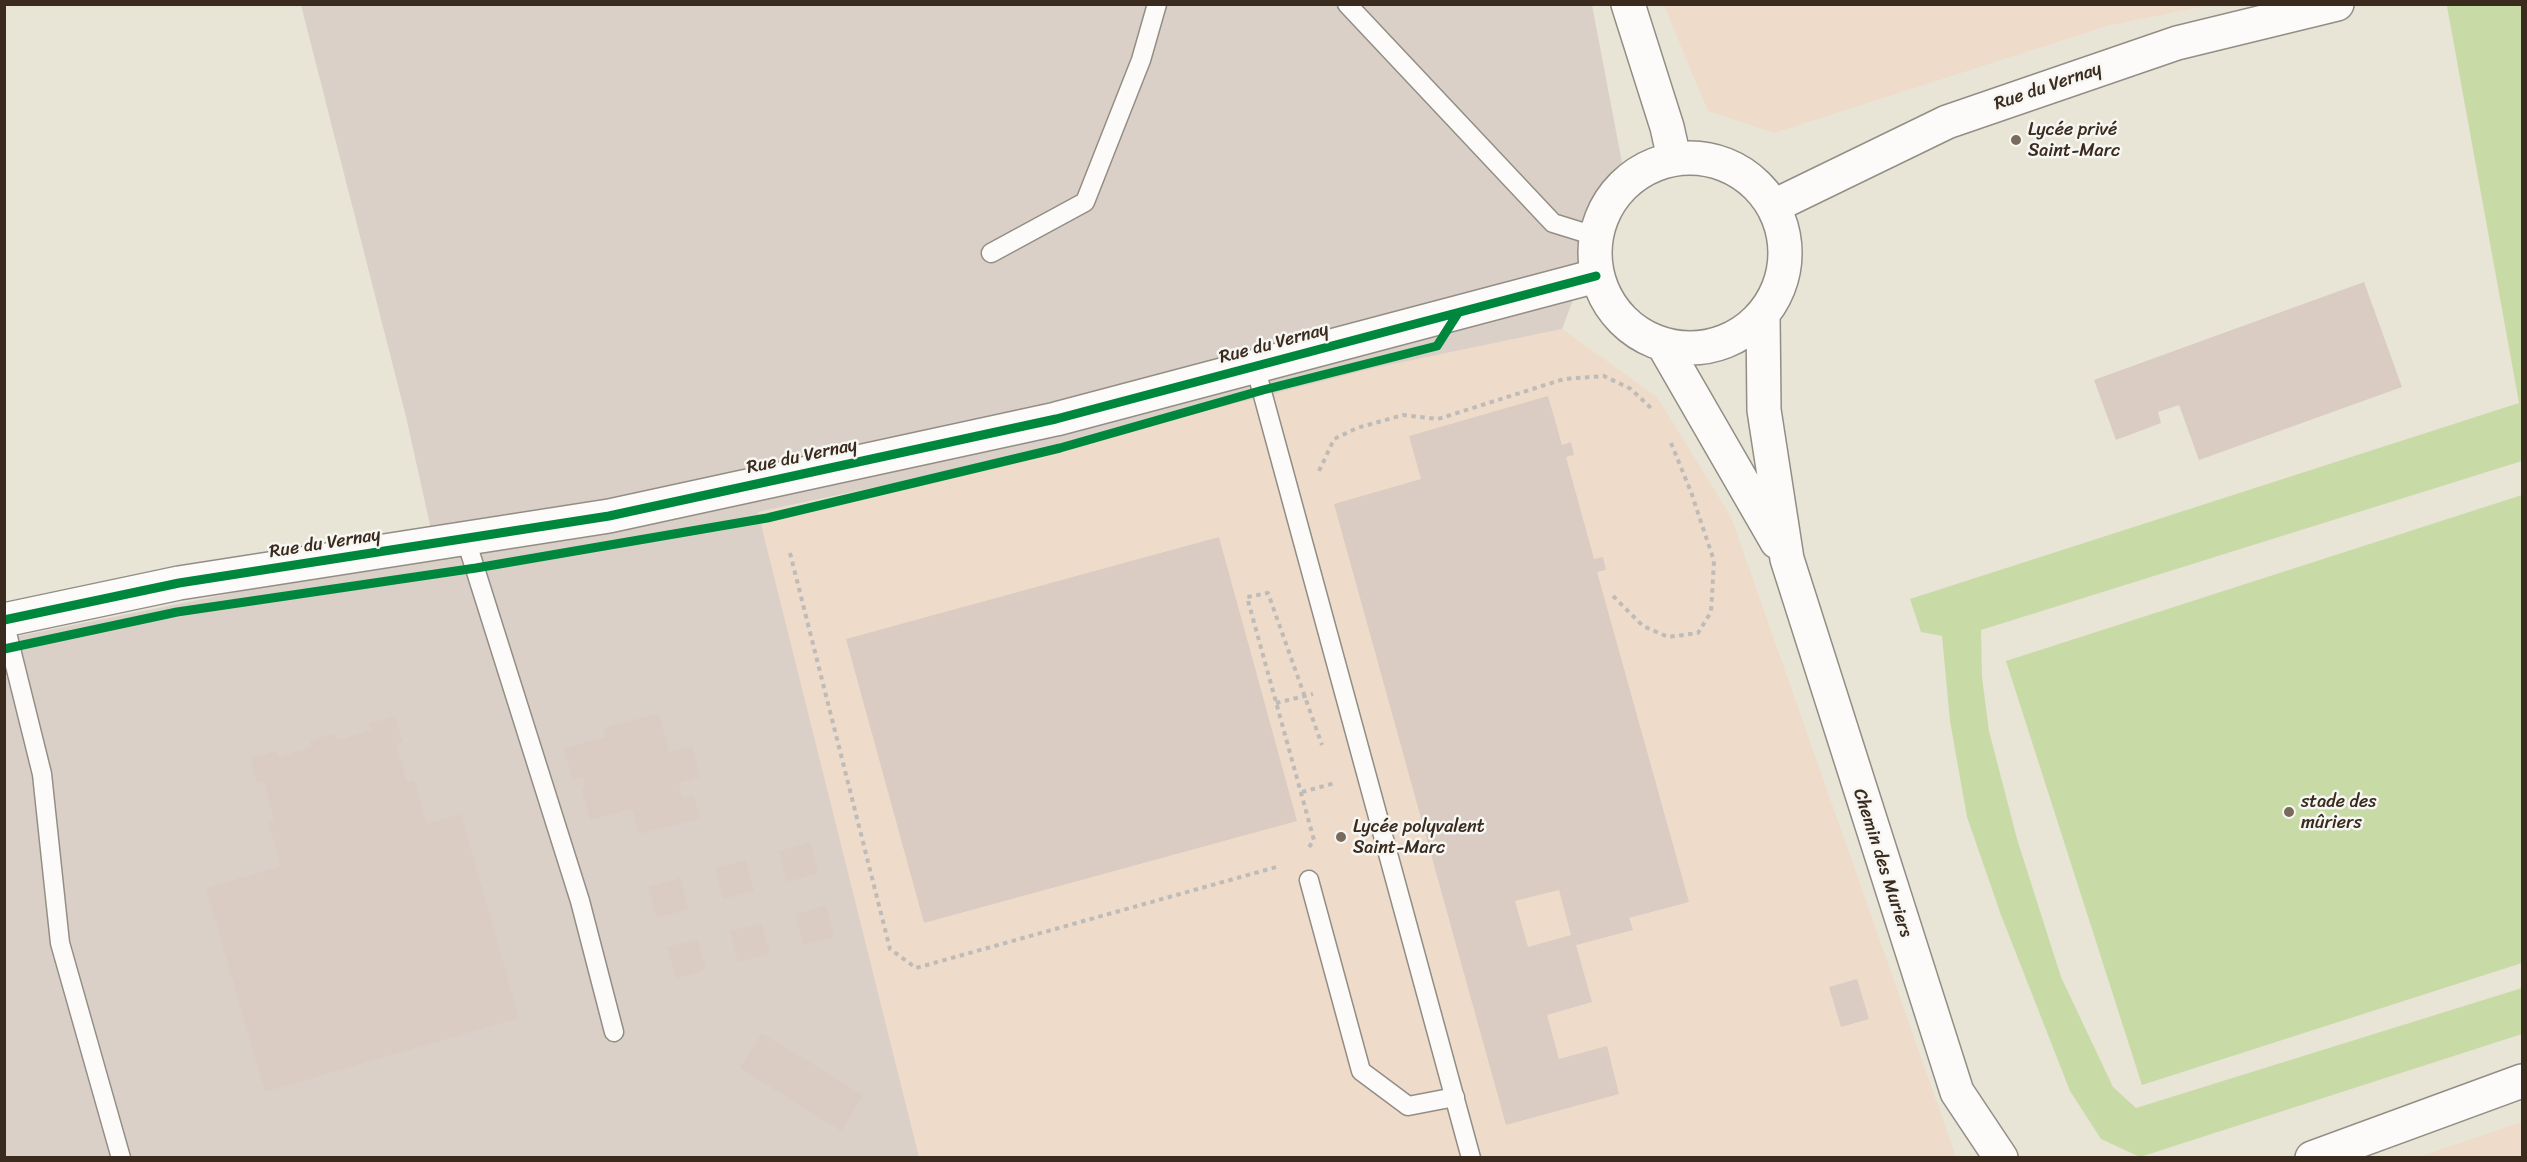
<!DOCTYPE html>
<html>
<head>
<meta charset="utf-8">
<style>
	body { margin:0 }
	#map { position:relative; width:2527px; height:1162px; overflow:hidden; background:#e8e4d6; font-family:Sriracha,sans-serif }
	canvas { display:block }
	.frame { position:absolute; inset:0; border:6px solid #3b2a1e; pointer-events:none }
</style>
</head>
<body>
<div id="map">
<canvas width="2527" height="1162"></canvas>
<div class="frame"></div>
</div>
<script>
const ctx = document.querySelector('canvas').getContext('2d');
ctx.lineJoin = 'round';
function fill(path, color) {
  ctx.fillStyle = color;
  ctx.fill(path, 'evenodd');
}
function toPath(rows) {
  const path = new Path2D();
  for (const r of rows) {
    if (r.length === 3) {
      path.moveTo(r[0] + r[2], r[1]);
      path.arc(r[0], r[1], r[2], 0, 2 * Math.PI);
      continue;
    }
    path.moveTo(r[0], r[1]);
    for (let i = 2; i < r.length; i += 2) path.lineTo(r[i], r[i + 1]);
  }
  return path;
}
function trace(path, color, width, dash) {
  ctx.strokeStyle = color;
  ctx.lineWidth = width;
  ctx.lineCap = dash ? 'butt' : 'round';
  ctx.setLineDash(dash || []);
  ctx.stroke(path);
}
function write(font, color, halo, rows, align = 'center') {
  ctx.font = font + ' Sriracha,sans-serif';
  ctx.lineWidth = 5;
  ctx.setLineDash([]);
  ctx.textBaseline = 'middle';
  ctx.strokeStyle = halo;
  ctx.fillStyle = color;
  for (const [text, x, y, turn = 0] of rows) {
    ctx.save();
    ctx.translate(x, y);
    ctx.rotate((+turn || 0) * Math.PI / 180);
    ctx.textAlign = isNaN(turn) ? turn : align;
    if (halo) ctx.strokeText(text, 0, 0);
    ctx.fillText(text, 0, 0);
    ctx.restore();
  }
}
fill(toPath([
	[1664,5,2210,5,2110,25,1774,133,1708,111],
	[1562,329,1657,397,1731,517,1956,1157,919,1157,758,512,923,481,1374,368],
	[2522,1122,2522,1157,2419,1157]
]), '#efdbca');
fill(toPath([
	[301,5,1592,5,1623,168,1562,329,1374,368,1060,448,758,512,919,1157,5,1157,4,639,436,552,407,421]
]), '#dbd0c8');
fill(toPath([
	[2522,5,2522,461,1981,630,1982,677,1989,731,2017,839,2061,977,2113,1087,2136,1108,2522,988,2522,1034,2140,1157,2101,1139,2070,1091,2001,915,1967,817,1950,721,1942,636,1921,632,1910,599,2519,403,2447,6],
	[2522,495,2522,963,2142,1085,2006,661]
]), '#c8dba6');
fill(toPath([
	[2364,282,2402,387,2199,460,2179,405,2158,412,2161,423,2116,440,2094,380],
	[1548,396,1562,445,1571,442,1574,455,1566,457,1594,559,1603,557,1606,570,1597,572,1689,902,1629,918,1633,930,1576,945,1592,1002,1547,1015,1559,1059,1607,1046,1619,1094,1506,1125,1334,504,1421,479,1409,436],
	[1559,890,1571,935,1528,947,1515,901],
	[1219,537,1297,821,924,923,846,639],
	[659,713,669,752,692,746,700,777,679,783,682,798,694,795,700,819,639,834,632,809,590,820,581,787,585,786,583,777,572,780,564,748,606,737,603,728],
	[395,716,403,742,396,744,407,782,414,780,427,824,461,814,519,1018,265,1092,206,888,281,866,268,822,274,820,264,782,257,784,250,758,276,751,278,757,311,747,310,741,335,733,337,740,371,730,369,724],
	[810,842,818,873,787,882,779,851],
	[746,860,754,891,723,899,715,868],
	[680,878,689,909,657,918,648,887],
	[826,905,834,937,803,945,795,914],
	[762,923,770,954,738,962,730,931],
	[698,939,706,970,676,979,667,947],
	[1857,979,1869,1019,1841,1027,1829,987],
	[762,1033,863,1095,841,1131,740,1068]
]), '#daccc3');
const lane = toPath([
	[1347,4,1553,223,1595,236],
	[991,253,1085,202,1141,60,1157,4],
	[1255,366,1471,1158],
	[466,540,580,901,614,1032],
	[4,621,42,774,60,943,121,1158],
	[1309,880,1361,1071,1408,1106,1455,1097]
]);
const street = toPath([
	[1628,4,1667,127,1674,158],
	[1774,206,1947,122,2177,43,2337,4]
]);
const secondary = toPath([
	[1690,253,95],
	[1763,315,1764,410,1787,559,1957,1092,2001,1158],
	[1664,346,1777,542],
	[4,620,179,583,609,516,1056,419,1596,276],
	[2312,1158,2522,1081]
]);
trace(lane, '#938e85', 21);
trace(street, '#938e85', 36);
trace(secondary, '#938e85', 36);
trace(toPath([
	[1319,471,1334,439,1357,428,1403,415,1438,419,1564,379,1604,376,1631,389,1653,410],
	[790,553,890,949,916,968,1280,866],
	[1613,596,1643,626,1668,637,1698,633,1711,612,1714,561,1691,492,1671,443],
	[1276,703,1313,694],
	[1302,792,1335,783],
	[1309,847,1314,840,1247,597,1268,593,1322,745]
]), '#bebcb9', 4, [4.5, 4.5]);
trace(lane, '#fcfbf9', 18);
trace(street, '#fcfbf9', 33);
trace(secondary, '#fcfbf9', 33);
trace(toPath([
	[4,620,179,583,609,516,1056,419,1596,276],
	[4,649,177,612,476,568,767,518,1060,448,1263,390,1437,346,1458,313]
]), '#00873e', 9);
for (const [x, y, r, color] of [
	[2016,140,6,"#786b5e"],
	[2289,812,6,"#786b5e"],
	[1341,837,6,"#786b5e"]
]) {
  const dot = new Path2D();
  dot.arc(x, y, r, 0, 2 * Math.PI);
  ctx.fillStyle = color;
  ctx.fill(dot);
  trace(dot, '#f6f6f2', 2);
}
write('18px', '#3b2a1e', '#f6f6f2', [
	["Rue du Vernay",2048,87,-19],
	["Rue du Vernay",1274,344,-15],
	["Rue du Vernay",802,457,-12],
	["Rue du Vernay",325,544,-9],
	["Chemin des Muriers",1882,863,72]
]);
write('18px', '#3b2a1e', '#f6f6f2', [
	["Lycée privé",2028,130],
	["Saint-Marc",2028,151],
	["stade des",2301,802],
	["mûriers",2301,823],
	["Lycée polyvalent",1353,827],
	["Saint-Marc",1353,848]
], 'left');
</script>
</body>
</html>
